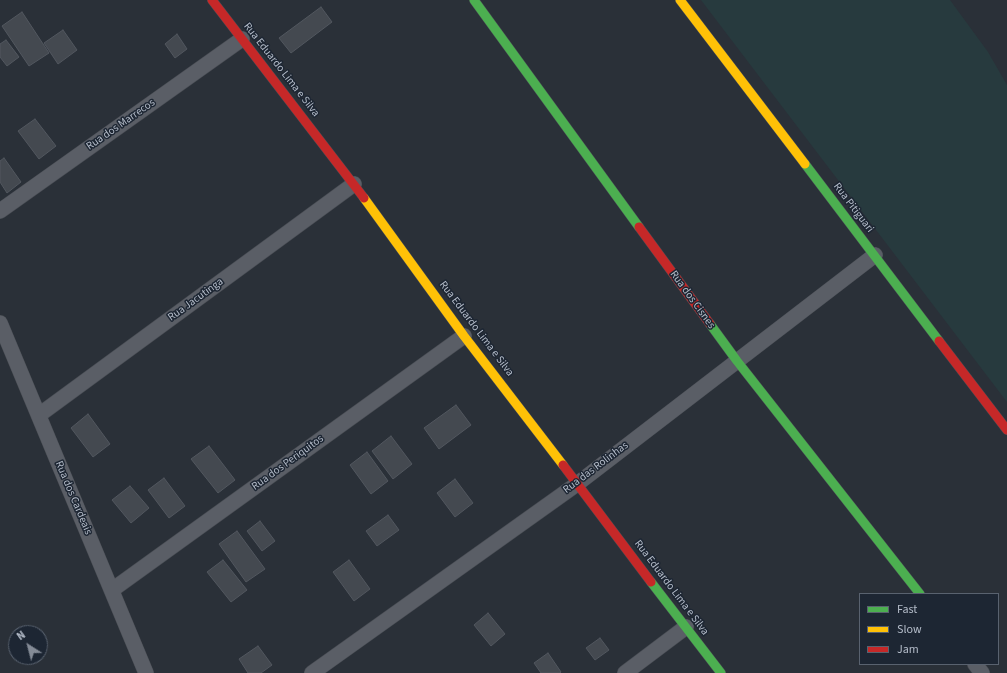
<!DOCTYPE html>
<html>
<head>
<meta charset="utf-8">
<style>
	body { margin:0 }
	#map { position:relative; width:1007px; height:673px; overflow:hidden; background:#2a3038; font-family:"Source Sans 3",sans-serif }
	canvas { display:block }
	.legend { position:absolute; left:859px; top:593px; width:140px; height:72px; box-sizing:border-box; background:#1d2633; border:1px solid #59626f; margin:0; padding:5px 7px; list-style:none; font-size:12px; color:#b4bcc9 }
	.legend li { display:flex; align-items:center; gap:8px; height:20px }
	.legend b { width:20px; border:1px solid #59626f }
	.north { position:absolute; left:8px; top:625px; width:40px; height:40px; box-sizing:border-box; background:#1d2633; border:1px solid #59626f; border-radius:50%; rotate:324deg; font-size:11px; font-weight:700; line-height:16px; text-align:center; color:#b4bcc9 }
	.north::after { content:''; display:block; margin:auto; width:14px; height:18px; background:#848b96; clip-path:polygon(50% 0,100% 100%,50% 72%,0 100%) }
</style>
</head>
<body>
<div id="map">
<canvas width="1007" height="673"></canvas>
<ul class="legend">
<li><b style="height:5px;background:#4caf50"></b>Fast</li>
<li><b style="height:5px;background:#ffc107"></b>Slow</li>
<li><b style="height:5px;background:#c62828"></b>Jam</li>
</ul>
<div class="north">N</div>
</div>
<script>
const ctx = document.querySelector('canvas').getContext('2d');
ctx.lineJoin = 'round';
function fill(path, color) {
  ctx.fillStyle = color;
  ctx.fill(path, 'evenodd');
}
function toPath(rows) {
  const path = new Path2D();
  for (const r of rows) {
    path.moveTo(r[0], r[1]);
    for (let i = 2; i < r.length; i += 2) path.lineTo(r[i], r[i + 1]);
  }
  return path;
}
function trace(path, color, width, dash) {
  ctx.strokeStyle = color;
  ctx.lineWidth = width;
  ctx.lineCap = dash ? 'butt' : 'round';
  ctx.setLineDash(dash || []);
  ctx.stroke(path);
}
function write(font, color, halo, rows, align = 'center') {
  ctx.font = font + ' "Source Sans 3",sans-serif';
  ctx.lineWidth = 3;
  ctx.setLineDash([]);
  ctx.textBaseline = 'middle';
  ctx.strokeStyle = halo;
  ctx.fillStyle = color;
  for (const [text, x, y, turn = 0] of rows) {
    ctx.save();
    ctx.translate(x, y);
    ctx.rotate((+turn || 0) * Math.PI / 180);
    ctx.textAlign = isNaN(turn) ? turn : align;
    if (halo) ctx.strokeText(text, 0, 0);
    ctx.fillText(text, 0, 0);
    ctx.restore();
  }
}
fill(toPath([
	[701,0,950,0,988,52,1007,85,1007,402]
]), '#273a3e');
const building = toPath([
	[321,7,332,22,291,53,279,38,321,7],
	[22,12,49,53,29,66,2,26,22,12],
	[63,30,77,50,58,64,44,43,63,30],
	[177,34,187,49,175,58,165,44,177,34],
	[6,40,19,57,7,66,0,57,0,44,6,40],
	[35,119,56,146,39,159,18,131,35,119],
	[4,158,21,182,7,193,0,182,0,161,4,158],
	[456,405,471,425,439,449,424,428,456,405],
	[88,414,110,444,93,457,71,428,88,414],
	[391,436,412,464,393,479,372,451,391,436],
	[209,446,235,480,218,493,191,459,209,446],
	[367,452,388,481,371,494,350,465,367,452],
	[164,478,185,506,169,518,148,490,164,478],
	[455,479,473,503,455,517,437,493,455,479],
	[130,486,149,508,131,523,112,500,130,486],
	[388,515,399,530,377,546,366,531,388,515],
	[260,521,275,541,262,551,247,531,260,521],
	[237,531,265,569,246,582,219,544,237,531],
	[223,560,247,590,231,602,207,572,223,560],
	[349,560,370,589,354,601,333,572,349,560],
	[488,613,505,634,491,646,474,625,488,613],
	[600,638,609,650,595,660,586,648,600,638],
	[258,646,272,665,261,673,248,673,239,659,258,646],
	[548,653,561,672,560,673,541,673,534,663,548,653]
]);
fill(building, '#444950');
trace(building, '#52575f', 1);
const street = toPath([
	[0,211,242,39],
	[0,323,146,673],
	[39,415,354,184],
	[112,590,464,336],
	[975,664,982,673],
	[312,673,577,484,875,255],
	[625,673,686,627]
]);
const fast = toPath([
	[474,0,639,227],
	[805,164,939,341],
	[710,324,737,361,920,594],
	[651,582,721,673]
]);
const slow = toPath([
	[680,0,805,164],
	[364,198,464,336,563,465]
]);
const jam = toPath([
	[212,0,364,198],
	[639,227,710,324],
	[939,341,1007,430],
	[563,465,651,582]
]);
trace(street, '#484c53', 16);
trace(fast, '#484c53', 10);
trace(slow, '#484c53', 10);
trace(jam, '#484c53', 10);
trace(street, '#5a5e66', 15);
trace(fast, '#4caf50', 9);
trace(slow, '#ffc107', 9);
trace(jam, '#c62828', 9);
write('11px', '#b4bcc9', '#1d2633', [
	["Rua Eduardo Lima e Silva",281,70,52],
	["Rua dos Marrecos",121,125,-35],
	["Rua Pitiguari",853,208,53],
	["Rua Jacutinga",196,300,-36],
	["Rua dos Cisnes",692,300,54],
	["Rua Eduardo Lima e Silva",476,329,53],
	["Rua dos Periquitos",288,463,-36],
	["Rua das Rolinhas",596,468,-37],
	["Rua dos Cardeais",73,498,67],
	["Rua Eduardo Lima e Silva",671,588,53]
]);
</script>
</body>
</html>
